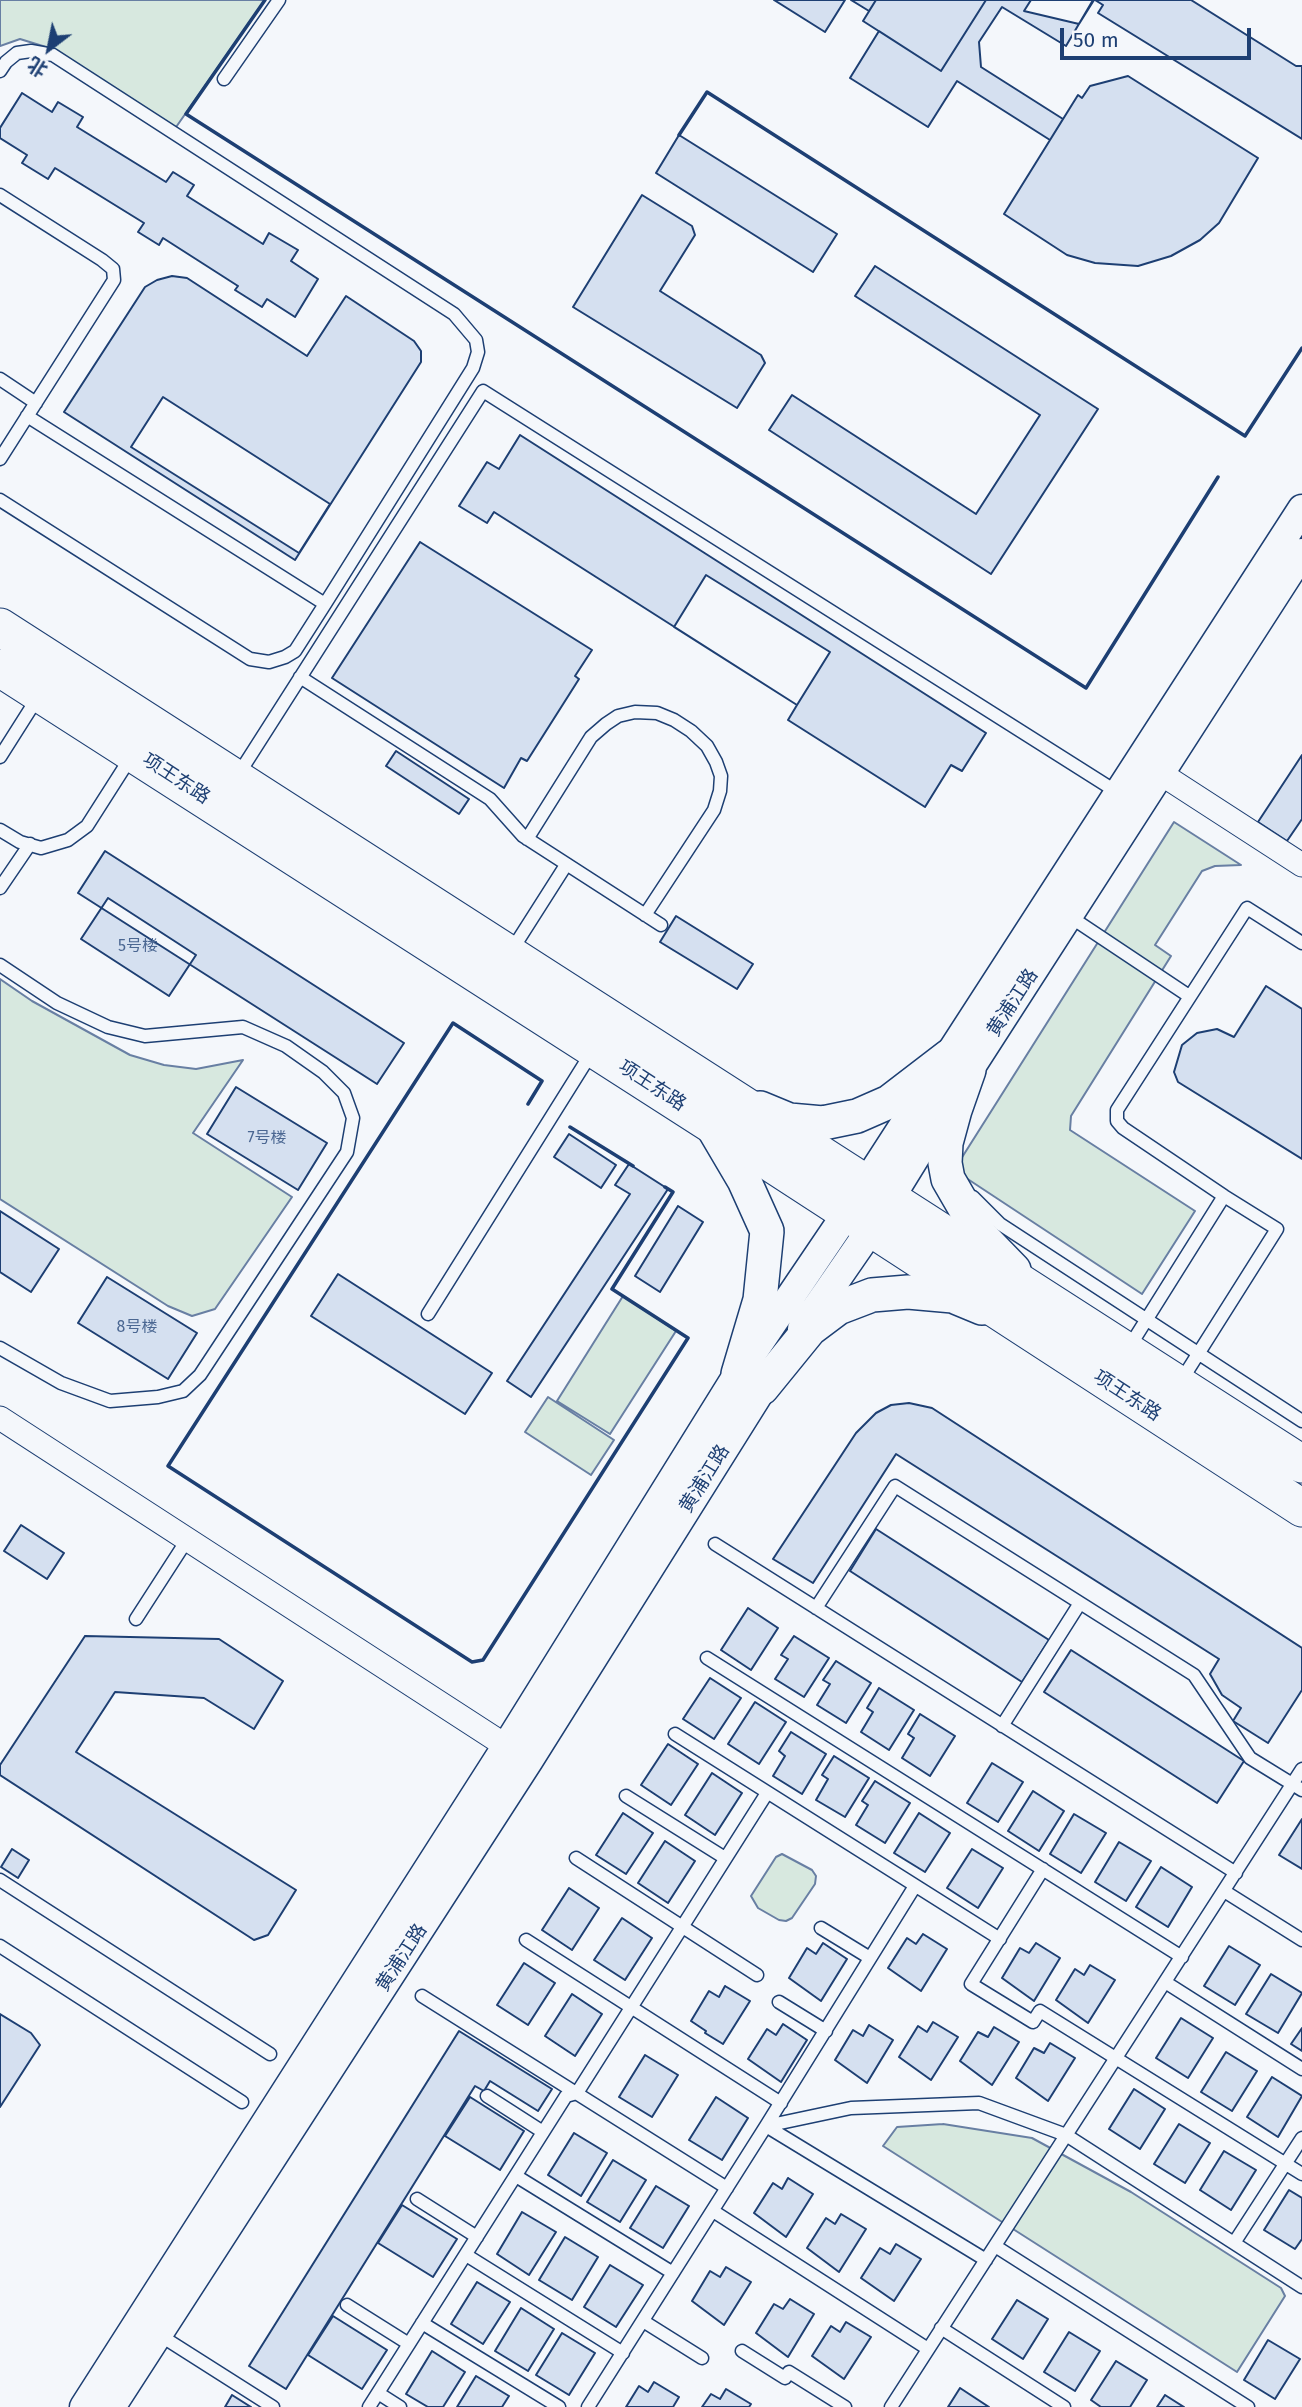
<!DOCTYPE html>
<html>
<head>
<meta charset="utf-8">
<style>
	body { margin:0 }
	#map { position:relative; width:1302px; height:2407px; overflow:hidden; background:#f4f7fb; font-family:"Fira Sans","Noto Sans SC",sans-serif }
	canvas { display:block }
	.north { position:absolute; left:14px; top:14px; width:70px; height:70px; -webkit-text-stroke:5px #f4f7fb; paint-order:stroke; rotate:212deg; font-size:19px; font-weight:700; line-height:28px; text-align:center; color:#1d3f73 }
	.north::after { content:''; display:block; margin:auto; width:24px; height:32px; background:#1d3f73; clip-path:polygon(50% 0,100% 100%,50% 72%,0 100%) }
	.scale { position:absolute; left:1060px; top:28px; width:191px; height:32px; box-sizing:border-box; border:4px solid #1d3f73; border-top:0; padding-left:9px; font-size:21px; line-height:24px; white-space:nowrap; color:#1d3f73; -webkit-text-stroke:5px #f4f7fb; paint-order:stroke }
</style>
</head>
<body>
<div id="map">
<canvas width="1302" height="2407"></canvas>
<div class="north">北</div>
<div class="scale">50 m</div>
</div>
<script>
const ctx = document.querySelector('canvas').getContext('2d');
ctx.lineJoin = 'round';
function fill(path, color) {
  ctx.fillStyle = color;
  ctx.fill(path, 'evenodd');
}
function toPath(rows) {
  const path = new Path2D();
  for (const r of rows) {
    path.moveTo(r[0], r[1]);
    for (let i = 2; i < r.length; i += 2) path.lineTo(r[i], r[i + 1]);
  }
  return path;
}
function trace(path, color, width, dash) {
  ctx.strokeStyle = color;
  ctx.lineWidth = width;
  ctx.lineCap = dash ? 'butt' : 'round';
  ctx.setLineDash(dash || []);
  ctx.stroke(path);
}
function write(font, color, halo, rows, align = 'center') {
  ctx.font = font + ' "Fira Sans","Noto Sans SC",sans-serif';
  ctx.lineWidth = 5;
  ctx.setLineDash([]);
  ctx.textBaseline = 'middle';
  ctx.strokeStyle = halo;
  ctx.fillStyle = color;
  for (const [text, x, y, turn = 0] of rows) {
    ctx.save();
    ctx.translate(x, y);
    ctx.rotate((+turn || 0) * Math.PI / 180);
    ctx.textAlign = isNaN(turn) ? turn : align;
    if (halo) ctx.strokeText(text, 0, 0);
    ctx.fillText(text, 0, 0);
    ctx.restore();
  }
}
const green = toPath([
	[0,0,265,0,174,130,46,47,20,39,0,46,0,0],
	[1174,822,1241,865,1215,866,1202,871,1155,945,1171,956,1071,1116,1070,1130,1195,1211,1142,1294,954,1170,1174,822],
	[0,979,32,1001,130,1055,164,1065,196,1069,243,1060,193,1133,292,1197,215,1309,192,1316,168,1306,0,1199,0,979],
	[623,1296,676,1331,610,1434,557,1401,623,1296],
	[548,1397,614,1440,591,1475,525,1432,548,1397],
	[782,1854,812,1870,816,1876,815,1884,792,1918,786,1921,779,1920,758,1908,751,1896,776,1857,782,1854],
	[943,2124,1032,2138,1131,2192,1281,2288,1285,2296,1237,2372,883,2146,897,2127,943,2124]
]);
fill(green, '#d7e8df');
trace(green, '#687fa3', 2);
const building = toPath([
	[774,0,845,0,825,32,774,0],
	[851,0,876,0,869,11,851,0],
	[876,0,986,0,941,71,863,21,876,0],
	[986,0,1093,0,1066,46,1002,7,979,42,981,67,1063,119,1050,140,957,81,928,127,850,78,879,31,941,71,986,0],
	[1031,0,1094,0,1079,24,1024,11,1031,0],
	[1095,0,1191,0,1296,66,1302,66,1302,139,1098,13,1103,5,1095,0],
	[1128,76,1258,158,1219,223,1200,240,1171,256,1138,266,1095,263,1067,255,1004,214,1078,95,1082,98,1090,86,1128,76],
	[22,93,52,112,58,102,83,117,77,127,166,182,173,172,194,185,187,196,263,244,269,233,298,250,291,261,318,279,295,317,267,299,262,307,235,290,238,286,163,238,159,245,138,232,144,223,55,168,48,179,22,163,27,155,0,138,0,128,22,93],
	[679,135,837,234,813,272,656,173,679,135],
	[642,195,692,226,695,235,660,291,761,355,765,363,737,408,573,307,642,195],
	[875,266,1098,409,991,574,769,430,792,395,976,514,1040,415,855,296,875,266],
	[172,276,187,278,307,356,346,296,414,341,421,351,421,362,295,560,64,412,145,287,157,280,172,276],
	[163,397,330,504,299,553,131,447,163,397],
	[520,435,986,733,962,771,951,765,925,807,788,720,797,705,494,512,487,523,459,506,487,462,499,469,520,435],
	[420,542,592,650,575,676,579,679,527,761,521,758,504,788,332,678,420,542],
	[706,575,830,652,797,705,674,627,706,575],
	[396,751,469,799,459,814,386,766,396,751],
	[1302,755,1302,819,1287,841,1258,822,1302,755],
	[105,851,404,1043,377,1084,78,893,105,851],
	[108,898,196,955,169,996,81,939,108,898],
	[676,916,753,964,737,989,660,942,676,916],
	[1266,986,1302,1009,1302,1159,1178,1082,1174,1072,1182,1045,1197,1033,1217,1029,1234,1037,1266,986],
	[236,1087,327,1143,298,1190,207,1134,236,1087],
	[569,1134,616,1165,601,1188,554,1157,569,1134],
	[629,1164,668,1189,531,1397,507,1381,630,1194,615,1185,629,1164],
	[678,1206,703,1222,660,1292,635,1276,678,1206],
	[0,1211,59,1249,31,1292,0,1272,0,1211],
	[338,1274,492,1373,465,1414,311,1316,338,1274],
	[107,1277,197,1333,168,1379,78,1323,107,1277],
	[909,1403,932,1408,1302,1648,1302,1690,1268,1743,1233,1721,1241,1708,1222,1695,1210,1674,1219,1659,896,1454,813,1583,773,1559,856,1433,876,1413,891,1405,909,1403],
	[21,1525,64,1553,47,1579,4,1551,21,1525],
	[876,1529,1049,1640,1022,1682,850,1571,876,1529],
	[748,1608,778,1628,751,1670,721,1650,748,1608],
	[85,1636,219,1639,283,1681,254,1729,204,1698,115,1692,76,1752,296,1890,268,1935,254,1940,0,1775,0,1765,85,1636],
	[794,1636,829,1658,804,1697,775,1679,788,1659,781,1655,794,1636],
	[1071,1650,1244,1761,1217,1803,1044,1692,1071,1650],
	[836,1661,871,1683,846,1723,817,1705,830,1684,823,1680,836,1661],
	[710,1678,741,1698,714,1739,683,1719,710,1678],
	[879,1688,914,1710,889,1750,861,1732,873,1712,867,1708,879,1688],
	[755,1702,786,1722,759,1764,728,1744,755,1702],
	[920,1714,955,1736,930,1776,902,1758,914,1738,908,1734,920,1714],
	[791,1732,826,1754,802,1794,773,1776,785,1756,779,1751,791,1732],
	[668,1744,698,1764,671,1805,641,1785,668,1744],
	[834,1756,869,1778,845,1817,816,1800,828,1779,822,1775,834,1756],
	[992,1763,1023,1782,998,1822,967,1803,992,1763],
	[712,1773,742,1793,715,1835,685,1815,712,1773],
	[875,1781,910,1803,885,1843,856,1825,868,1805,862,1801,875,1781],
	[1033,1791,1064,1811,1039,1851,1008,1831,1033,1791],
	[623,1813,653,1833,626,1874,596,1855,623,1813],
	[919,1813,950,1833,925,1872,894,1853,919,1813],
	[1074,1814,1106,1833,1081,1873,1050,1854,1074,1814],
	[1302,1819,1302,1869,1279,1855,1302,1819],
	[665,1841,695,1861,668,1903,638,1883,665,1841],
	[1119,1842,1151,1861,1126,1901,1095,1882,1119,1842],
	[12,1849,29,1860,18,1878,1,1867,12,1849],
	[972,1849,1003,1868,978,1908,947,1888,972,1849],
	[1161,1867,1192,1887,1168,1927,1136,1907,1161,1867],
	[569,1888,599,1908,572,1950,542,1930,569,1888],
	[622,1918,652,1938,625,1980,594,1960,622,1918],
	[923,1934,947,1949,921,1991,888,1968,907,1938,916,1944,923,1934],
	[823,1943,847,1959,821,2001,789,1978,807,1948,816,1954,823,1943],
	[1036,1943,1060,1958,1034,2001,1002,1978,1020,1948,1029,1953,1036,1943],
	[1229,1946,1260,1965,1235,2005,1204,1986,1229,1946],
	[524,1963,555,1983,528,2025,497,2005,524,1963],
	[1090,1965,1115,1980,1088,2023,1056,2000,1075,1969,1084,1975,1090,1965],
	[1271,1974,1302,1993,1278,2033,1246,2014,1271,1974],
	[725,1986,750,2001,723,2044,705,2033,706,2031,691,2021,709,1991,719,1997,725,1986],
	[572,1994,602,2014,575,2056,545,2036,572,1994],
	[0,2014,31,2033,40,2045,0,2107,0,2014],
	[1181,2018,1213,2038,1188,2078,1156,2058,1181,2018],
	[933,2022,958,2037,931,2080,899,2057,918,2026,927,2032,933,2022],
	[783,2024,807,2040,781,2082,748,2059,767,2029,776,2035,783,2024],
	[869,2025,893,2040,867,2083,835,2060,853,2030,863,2036,869,2025],
	[994,2027,1019,2042,992,2085,960,2061,978,2032,988,2037,994,2027],
	[1302,2028,1302,2051,1291,2044,1302,2028],
	[459,2031,552,2089,538,2111,490,2081,484,2091,475,2086,286,2389,249,2366,459,2031],
	[1050,2043,1075,2058,1048,2101,1016,2078,1034,2048,1044,2053,1050,2043],
	[1226,2052,1257,2071,1232,2111,1201,2092,1226,2052],
	[645,2055,678,2075,652,2117,619,2097,645,2055],
	[1272,2077,1302,2096,1278,2137,1247,2117,1272,2077],
	[1134,2089,1165,2109,1140,2149,1109,2129,1134,2089],
	[470,2097,524,2131,500,2170,445,2136,470,2097],
	[716,2097,748,2118,722,2160,689,2140,716,2097],
	[1179,2124,1210,2143,1185,2183,1154,2164,1179,2124],
	[574,2133,607,2153,581,2196,548,2175,574,2133],
	[1224,2151,1256,2170,1231,2210,1200,2190,1224,2151],
	[613,2160,646,2180,620,2222,587,2202,613,2160],
	[788,2178,813,2194,786,2237,754,2213,773,2183,782,2189,788,2178],
	[656,2186,689,2206,663,2248,630,2228,656,2186],
	[1289,2190,1302,2198,1302,2239,1295,2249,1264,2230,1289,2190],
	[402,2205,457,2239,433,2277,378,2243,402,2205],
	[522,2212,556,2232,529,2275,497,2254,522,2212],
	[841,2214,866,2229,839,2272,807,2248,826,2218,835,2224,841,2214],
	[565,2237,598,2257,572,2300,539,2280,565,2237],
	[896,2244,921,2259,894,2301,861,2278,880,2248,890,2254,896,2244],
	[610,2265,643,2285,616,2327,584,2307,610,2265],
	[726,2267,751,2282,724,2325,692,2301,710,2271,720,2277,726,2267],
	[477,2282,510,2302,483,2344,451,2324,477,2282],
	[790,2299,814,2314,788,2357,756,2333,774,2304,783,2309,790,2299],
	[1017,2300,1048,2319,1023,2359,992,2339,1017,2300],
	[521,2308,554,2329,528,2371,495,2351,521,2308],
	[333,2316,387,2350,362,2389,308,2355,333,2316],
	[846,2322,871,2337,844,2379,812,2356,831,2326,840,2332,846,2322],
	[1069,2332,1100,2351,1075,2391,1044,2372,1069,2332],
	[562,2333,595,2353,569,2395,536,2375,562,2333],
	[1268,2340,1300,2359,1275,2399,1244,2380,1268,2340],
	[432,2351,465,2372,443,2407,428,2407,406,2394,432,2351],
	[1116,2361,1147,2380,1130,2407,1101,2407,1091,2400,1116,2361],
	[476,2376,509,2396,502,2407,457,2407,476,2376],
	[654,2382,679,2397,673,2407,626,2407,639,2386,648,2392,654,2382],
	[960,2388,989,2407,948,2407,960,2388],
	[726,2389,751,2404,749,2407,702,2407,711,2394,720,2399,726,2389],
	[232,2395,251,2407,225,2407,232,2395],
	[1165,2395,1184,2407,1157,2407,1165,2395]
]);
fill(building, '#d5e0f0');
trace(building, '#1d3f73', 2);
const service = toPath([
	[0,71,6,62,17,53,31,51,53,55,454,314,476,340,478,352,473,368,325,604,295,651,285,657,269,662,250,659,0,500],
	[224,79,279,0],
	[0,195,102,260,113,269,114,280,0,459],
	[0,379,36,403],
	[27,416,325,604],
	[300,677,490,799,523,836,661,925],
	[0,757,38,697],
	[238,775,483,391,1117,792],
	[0,830,20,842,41,848,68,840,87,826,131,757],
	[527,839,591,737,606,724,618,716,635,712,657,713,674,720,691,731,707,746,716,762,721,776,720,791,714,810,645,915],
	[0,888,30,844],
	[1066,914,1189,996],
	[510,953,566,865],
	[0,965,57,1003,108,1027,145,1036,243,1027,286,1046,323,1072,344,1093,353,1118,347,1152,200,1375,183,1391,158,1397,110,1401,61,1383,0,1348],
	[1224,1196,1123,1128,1117,1121,1117,1110,1247,908,1302,943],
	[973,1197,1000,1224,1302,1421],
	[428,1314,592,1052],
	[1128,1349,1224,1196,1277,1229,1181,1381],
	[715,1544,1236,1873],
	[816,1608,895,1486,1194,1675,1250,1758,1302,1790],
	[136,1619,187,1540],
	[707,1658,1182,1957],
	[1002,1726,1080,1603],
	[675,1734,1000,1939],
	[626,1796,725,1858],
	[576,1858,757,1975],
	[1043,1869,971,1984,1033,2022,1040,2011,1302,2174],
	[0,1880,270,2054],
	[1224,1891,1302,1940],
	[821,1928,870,1958],
	[526,1940,781,2103],
	[0,1946,242,2102],
	[1165,1982,1302,2069],
	[422,1996,727,2188],
	[779,2002,826,2031],
	[487,2096,543,2132],
	[766,2126,851,2108,979,2103,1066,2135,1302,2287],
	[766,2126,986,2260],
	[516,2176,673,2273],
	[417,2199,477,2237],
	[713,2211,928,2349],
	[1234,2243,1302,2138],
	[995,2246,1248,2407],
	[466,2255,623,2353],
	[347,2305,409,2344],
	[643,2321,702,2358],
	[422,2323,559,2407],
	[941,2328,1064,2407],
	[158,2334,273,2407],
	[742,2351,785,2378,789,2372,845,2407],
	[378,2393,400,2407],
	[369,2407,566,2096,577,2093,767,1793],
	[588,2407,766,2126,915,1886],
	[891,2407,1302,1769]
]);
const minor = toPath([
	[1146,764,1302,865],
	[0,1418,520,1755]
]);
const tertiary = toPath([
	[802,1329,871,1229,969,1070,1302,553],
	[84,2407,506,1747,738,1374,847,1213,1302,509],
	[111,2407,529,1760,773,1371]
]);
const secondary = toPath([
	[969,1070,955,1110,946,1143,945,1163,948,1179,981,1236,1014,1270],
	[760,1108,789,1120,823,1123,857,1116,889,1102,949,1056],
	[711,1124,744,1180,767,1231,760,1300,738,1374],
	[762,1388,810,1329,838,1308,872,1295,908,1292,953,1296,982,1308]
]);
const primary = toPath([
	[0,627,1302,1464],
	[0,668,711,1124,1302,1508]
]);
trace(service, '#1d3f73', 15);
trace(minor, '#1d3f73', 25);
trace(tertiary, '#1d3f73', 31);
trace(secondary, '#1d3f73', 36);
trace(primary, '#1d3f73', 39);
trace(service, '#f4f7fb', 12);
trace(minor, '#f4f7fb', 23);
trace(tertiary, '#f4f7fb', 28);
trace(secondary, '#f4f7fb', 33);
trace(primary, '#f4f7fb', 37);
trace(toPath([
	[265,0,186,114,1086,688,1218,477],
	[679,135,707,92,1245,436,1302,348],
	[528,1104,542,1081,453,1023,168,1466,472,1662,483,1660,688,1338,612,1289,673,1192,665,1187],
	[570,1127,633,1166]
]), '#1d3f73', 3.5);
write('16px', '#4b6792', null, [
	["5号楼",138,947],
	["7号楼",267,1139],
	["8号楼",137,1328]
]);
write('19px', '#1d3f73', '#f4f7fb', [
	["项王东路",176,779,33],
	["黄浦江路",1013,1003,-57],
	["项王东路",652,1086,33],
	["项王东路",1127,1396,33],
	["黄浦江路",705,1479,-58],
	["黄浦江路",402,1958,-57]
]);
</script>
</body>
</html>
